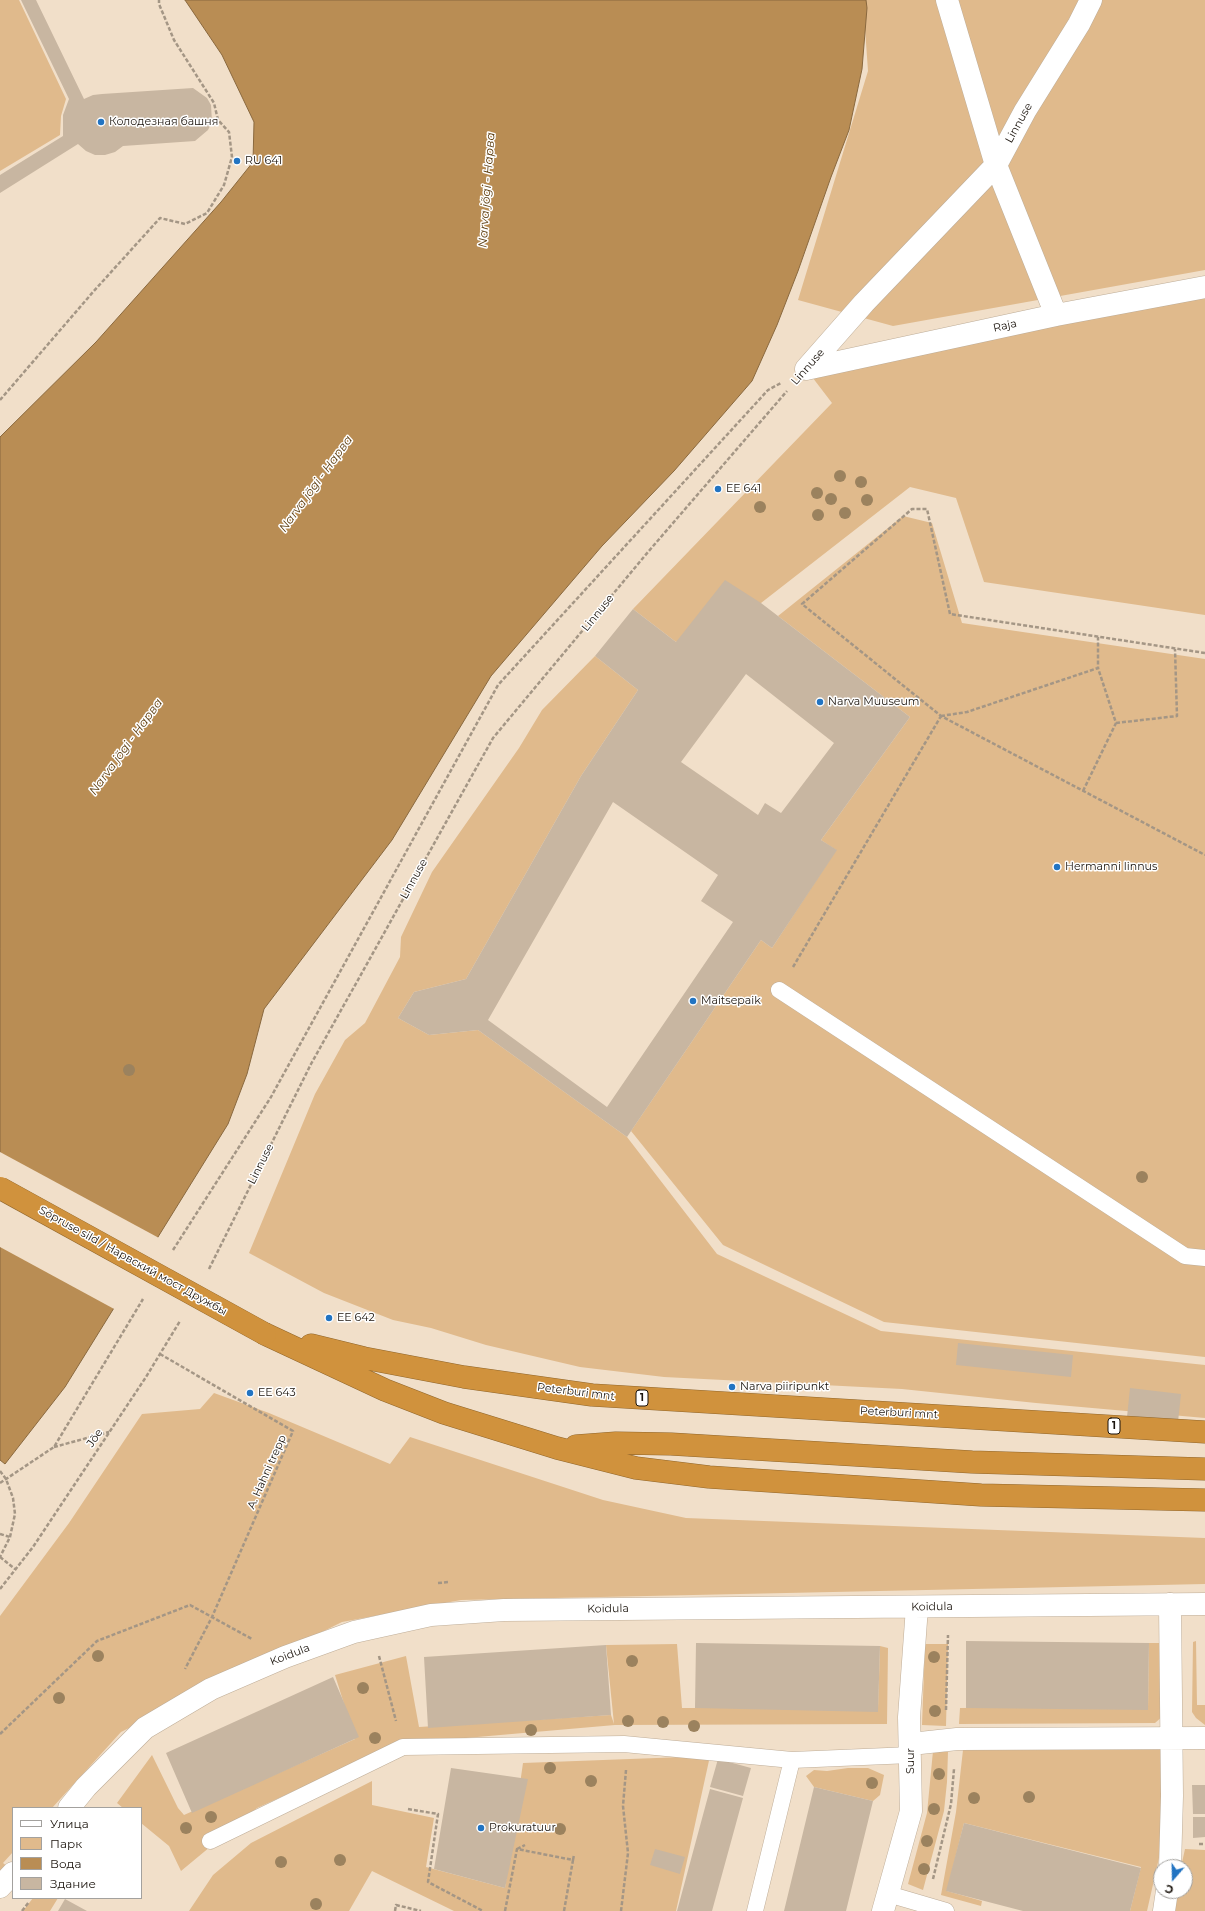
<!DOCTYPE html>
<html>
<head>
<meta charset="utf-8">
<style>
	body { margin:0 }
	#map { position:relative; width:1205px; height:1911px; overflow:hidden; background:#f1dfc9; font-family:Montserrat,sans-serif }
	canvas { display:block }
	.legend { position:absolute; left:12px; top:1807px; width:130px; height:92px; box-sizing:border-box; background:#fff; border:1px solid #a3a19e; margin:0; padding:5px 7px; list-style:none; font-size:12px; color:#1a130c }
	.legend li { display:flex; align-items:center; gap:8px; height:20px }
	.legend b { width:20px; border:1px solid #a3a19e }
	.north { position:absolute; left:1153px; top:1859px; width:40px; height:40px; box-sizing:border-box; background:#fff; border:1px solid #a3a19e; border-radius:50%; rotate:200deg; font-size:11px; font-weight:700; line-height:16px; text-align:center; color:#1a130c }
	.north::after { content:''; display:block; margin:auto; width:14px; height:18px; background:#2274c2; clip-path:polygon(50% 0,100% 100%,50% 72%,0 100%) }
</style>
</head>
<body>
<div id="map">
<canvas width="1205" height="1911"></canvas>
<ul class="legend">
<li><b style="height:5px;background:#fff"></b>Улица</li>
<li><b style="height:11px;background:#e0ba8c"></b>Парк</li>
<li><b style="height:11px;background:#b98d54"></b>Вода</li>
<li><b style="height:11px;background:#c8b6a1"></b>Здание</li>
</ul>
<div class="north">С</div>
</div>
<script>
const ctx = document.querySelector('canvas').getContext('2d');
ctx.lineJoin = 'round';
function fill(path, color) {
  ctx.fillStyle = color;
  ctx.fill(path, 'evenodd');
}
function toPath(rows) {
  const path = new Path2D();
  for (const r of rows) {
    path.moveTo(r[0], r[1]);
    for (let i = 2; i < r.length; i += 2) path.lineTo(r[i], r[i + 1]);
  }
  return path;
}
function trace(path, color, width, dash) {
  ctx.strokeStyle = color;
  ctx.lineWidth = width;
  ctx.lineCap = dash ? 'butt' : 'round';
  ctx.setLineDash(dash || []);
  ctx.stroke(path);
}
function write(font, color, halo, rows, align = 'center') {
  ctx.font = font + ' Montserrat,sans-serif';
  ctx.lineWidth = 3;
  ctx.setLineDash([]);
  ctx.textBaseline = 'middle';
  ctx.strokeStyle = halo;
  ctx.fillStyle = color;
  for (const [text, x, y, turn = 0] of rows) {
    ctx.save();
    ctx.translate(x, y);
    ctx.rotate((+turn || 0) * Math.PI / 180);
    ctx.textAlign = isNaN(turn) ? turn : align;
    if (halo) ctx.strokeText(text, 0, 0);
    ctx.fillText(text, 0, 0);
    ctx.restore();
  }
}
fill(toPath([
	[0,0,19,0,66,99,61,116,60,135,0,171],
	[863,0,1205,0,1205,270,893,326,798,300,868,71],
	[1205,287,1205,615,984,582,956,498,910,487,761,603,676,642,633,609,832,403,806,369],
	[903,516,932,523,962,623,1205,659,1205,1357,884,1322,723,1245,631,1131,761,940,772,948,836,850,821,840,910,717,778,616],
	[595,656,638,690,581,776,466,979,414,992,398,1018,429,1035,478,1030,627,1137,717,1254,881,1331,1205,1365,1205,1418,1036,1403,902,1389,664,1377,580,1367,486,1345,431,1328,393,1320,324,1293,249,1253,315,1094,345,1040,365,1023,400,957,401,937,432,872,519,748,542,710],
	[214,1393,269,1413,390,1464,410,1437,603,1500,686,1518,1205,1538,1205,1584,461,1600,342,1622,121,1732,52,1808,13,1808,13,1852,3,1863,8,1867,0,1876,0,1616,69,1523,142,1414,200,1409],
	[1196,1641,1197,1705,1205,1705,1205,1725,1196,1718,1192,1712,1193,1642],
	[1149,1643,1168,1643,1164,1715,1155,1723,959,1724,960,1708,1148,1707],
	[677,1644,682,1708,878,1708,880,1646,888,1648,887,1724,615,1725,397,1744,257,1808,181,1871,169,1846,141,1823,141,1808,123,1808,117,1803,152,1755,178,1808,184,1815,355,1739,335,1675,406,1656,419,1727,611,1715,614,1724,606,1645],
	[925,1644,948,1644,946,1726,922,1725],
	[1142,1746,1163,1748,1161,1849,1147,1911,1130,1911,1141,1867,964,1823,947,1891,982,1901,981,1906,941,1895,956,1812,963,1750],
	[933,1751,948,1752,947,1782,944,1811,923,1890,908,1884,927,1813],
	[710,1756,676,1911,454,1911,372,1871,349,1911,189,1911,213,1875,251,1843,372,1781,372,1805,434,1818,426,1867,505,1888,523,1763],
	[848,1768,868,1768,884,1775,880,1795,873,1801,814,1787,806,1776,814,1770,827,1771],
	[1185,1849,1205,1850,1205,1911,1170,1911,1175,1891,1185,1891,1185,1867,1181,1867],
	[33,1898,58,1898,50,1911,23,1911]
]), '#e0ba8c');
const water = toPath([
	[185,0,866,0,867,8,862,69,849,130,831,177,798,271,777,325,752,381,674,471,602,546,491,676,392,840,264,1009,247,1074,228,1124,65,1387,5,1464,0,1460,0,437,96,342,221,202,253,162,254,122,222,55,185,0]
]);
fill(water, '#b98d54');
trace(water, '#89683e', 1);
fill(toPath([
	[0,1152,159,1238,116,1310,0,1247]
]), '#f1dfc9');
fill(toPath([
	[21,0,36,0,84,99,93,95,102,94,193,88,207,98,211,105,212,122,208,130,195,141,123,146,115,152,105,155,95,155,86,151,78,144,0,193,0,175,63,136,63,115,69,99],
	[725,580,761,603,910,717,821,840,837,850,772,948,761,940,627,1137,478,1030,429,1035,398,1018,414,992,466,979,581,776,638,690,595,656,633,609,676,642],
	[746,674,834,743,781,813,765,803,758,815,681,762],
	[613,802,718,875,701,901,733,922,607,1107,488,1020],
	[958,1343,1073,1355,1071,1377,956,1365],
	[1130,1388,1181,1394,1178,1422,1127,1417],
	[966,1641,1149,1643,1148,1710,966,1708],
	[696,1643,880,1646,878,1712,695,1708],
	[606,1645,611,1715,428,1728,424,1657],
	[333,1677,359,1737,192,1813,166,1753],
	[718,1759,751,1768,743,1796,710,1787],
	[451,1768,528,1779,505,1888,434,1869],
	[1192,1785,1205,1785,1205,1814,1193,1814],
	[814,1787,873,1801,846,1911,784,1911],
	[710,1789,743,1798,712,1911,677,1911],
	[1193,1817,1205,1817,1205,1837,1193,1838],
	[964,1823,1141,1868,1130,1911,1023,1911,946,1891],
	[655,1849,685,1857,680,1874,650,1865],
	[65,1899,87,1911,58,1911]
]), '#c8b6a1');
const lane = toPath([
	[779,990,1185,1256,1205,1258],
	[210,1841,403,1747,624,1744,792,1760,911,1755],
	[888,1894,946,1911],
	[755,1911,792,1760]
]);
const street = toPath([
	[947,0,996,165,1056,315],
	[806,369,864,303,996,165,1025,111,1079,24,1091,0],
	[806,369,1056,315,1205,287],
	[911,1744,957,1739,1205,1738],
	[69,1808,86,1787,145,1728,211,1689,285,1657,354,1632,431,1615,504,1610,1205,1604],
	[1170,1867,1172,1796,1170,1604],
	[0,1887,13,1873],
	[883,1911,911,1811,909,1717,917,1607],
	[1164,1911,1167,1891]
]);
const highway = toPath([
	[265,1334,385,1390,444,1413,557,1448,636,1468,709,1477,981,1495,1205,1500],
	[311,1345,364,1358,464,1377,592,1395,1205,1432],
	[576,1446,616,1443,671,1444,972,1462,1205,1469]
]);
trace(lane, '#bead98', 17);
trace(street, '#bead98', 23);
trace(highway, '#90662c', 23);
trace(toPath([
	[0,400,93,292,160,218,185,224,207,213,224,185,232,157,229,132,218,120,214,103,174,40,159,4,159,0],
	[1205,653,950,614,927,509,912,509,802,604,941,716,1205,855],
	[941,716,967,712,1098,668,1098,637],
	[1116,723,1177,716,1175,649],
	[1083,791,1116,723,1098,668],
	[793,967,941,716],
	[173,1250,271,1097,498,685,768,390,781,383],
	[209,1269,311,1064,493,738,648,552,787,391],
	[160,1354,293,1431,212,1617,185,1669],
	[54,1447,109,1432],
	[0,1471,6,1479,13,1498,15,1514,10,1537,0,1557],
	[0,1483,54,1447,143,1299],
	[0,1534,10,1537],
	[0,1557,15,1569],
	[438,1583,449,1582],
	[0,1589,33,1547,146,1377,180,1321],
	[379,1656,396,1721],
	[946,1710,948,1635],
	[0,1734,97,1641,190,1605,252,1639],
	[408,1809,438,1814,428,1882,483,1911],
	[1199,1844,1205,1844],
	[517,1849,525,1845],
	[573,1860,574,1855],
	[933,1879,951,1804,954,1769],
	[22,1911,29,1902],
	[395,1911,396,1905,421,1911],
	[505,1911,517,1849,573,1860,564,1911],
	[621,1911,628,1853,623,1806,626,1770]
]), '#a49685', 2.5, [4, 2]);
trace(lane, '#fff', 16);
trace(street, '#fff', 22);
trace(highway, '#d0923d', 22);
const highwayBridge = toPath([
	[0,1188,265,1334]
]);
trace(highwayBridge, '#90662c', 23, []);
trace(highwayBridge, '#d0923d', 22);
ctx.fillStyle = '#9b825e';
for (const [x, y] of [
	[840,476],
	[861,482],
	[817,493],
	[831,499],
	[867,500],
	[760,507],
	[845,513],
	[818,515],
	[129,1070],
	[1142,1177],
	[98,1656],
	[934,1657],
	[632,1661],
	[363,1688],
	[59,1698],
	[935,1711],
	[628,1721],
	[663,1722],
	[694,1726],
	[531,1730],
	[375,1738],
	[550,1768],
	[939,1774],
	[591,1781],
	[872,1783],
	[1029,1797],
	[974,1798],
	[934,1809],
	[211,1817],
	[186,1828],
	[560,1829],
	[927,1841],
	[340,1860],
	[281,1862],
	[924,1869],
	[316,1904]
]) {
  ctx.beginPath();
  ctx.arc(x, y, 6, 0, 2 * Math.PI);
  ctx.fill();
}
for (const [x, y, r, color] of [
	[101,122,4,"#2274c2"],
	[237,161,4,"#2274c2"],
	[718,489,4,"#2274c2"],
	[820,702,4,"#2274c2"],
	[1057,867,4,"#2274c2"],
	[693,1001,4,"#2274c2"],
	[329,1318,4,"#2274c2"],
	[732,1387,4,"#2274c2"],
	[250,1393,4,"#2274c2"],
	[481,1828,4,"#2274c2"]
]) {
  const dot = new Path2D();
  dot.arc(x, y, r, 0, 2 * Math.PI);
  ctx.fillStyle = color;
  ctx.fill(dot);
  trace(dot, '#fff', 1.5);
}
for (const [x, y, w] of [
	[642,1398,12],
	[1114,1426,12]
]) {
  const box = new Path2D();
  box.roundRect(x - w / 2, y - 8, w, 16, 3);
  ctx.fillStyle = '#fff';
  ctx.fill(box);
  trace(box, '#1a130c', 1);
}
write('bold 10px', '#1a130c', null, [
	["1",642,1398],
	["1",1114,1426]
]);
write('11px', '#1a130c', '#fff', [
	["Колодезная башня",109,122],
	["RU 641",245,161],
	["EE 641",726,489],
	["Narva Muuseum",828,702],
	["Hermanni linnus",1065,867],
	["Maitsepaik",701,1001],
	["EE 642",337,1318],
	["Narva piiripunkt",740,1387],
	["EE 643",258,1393],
	["Prokuratuur",489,1828]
], 'left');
write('11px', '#1a130c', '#fff', [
	["Linnuse",1019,123,-61],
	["Raja",1005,326,-12],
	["Linnuse",808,367,-49],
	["Linnuse",598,613,-51],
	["Linnuse",414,879,-61],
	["Linnuse",261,1164,-63],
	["Sõpruse sild / Нарвский мост Дружбы",133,1261,29],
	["Peterburi mnt",576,1392,7],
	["Peterburi mnt",899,1413,3],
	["Jõe",95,1438,-56],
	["A. Hahni trepp",267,1472,-66],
	["Koidula",932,1607,-1],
	["Koidula",608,1609,-1],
	["Koidula",290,1655,-21],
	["Suur",911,1761,-90]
]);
write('italic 12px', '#5c3d10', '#fff', [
	["Narva jõgi - Нарва",487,190,-86],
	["Narva jõgi - Нарва",316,484,-54],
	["Narva jõgi - Нарва",126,747,-54]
]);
</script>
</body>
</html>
